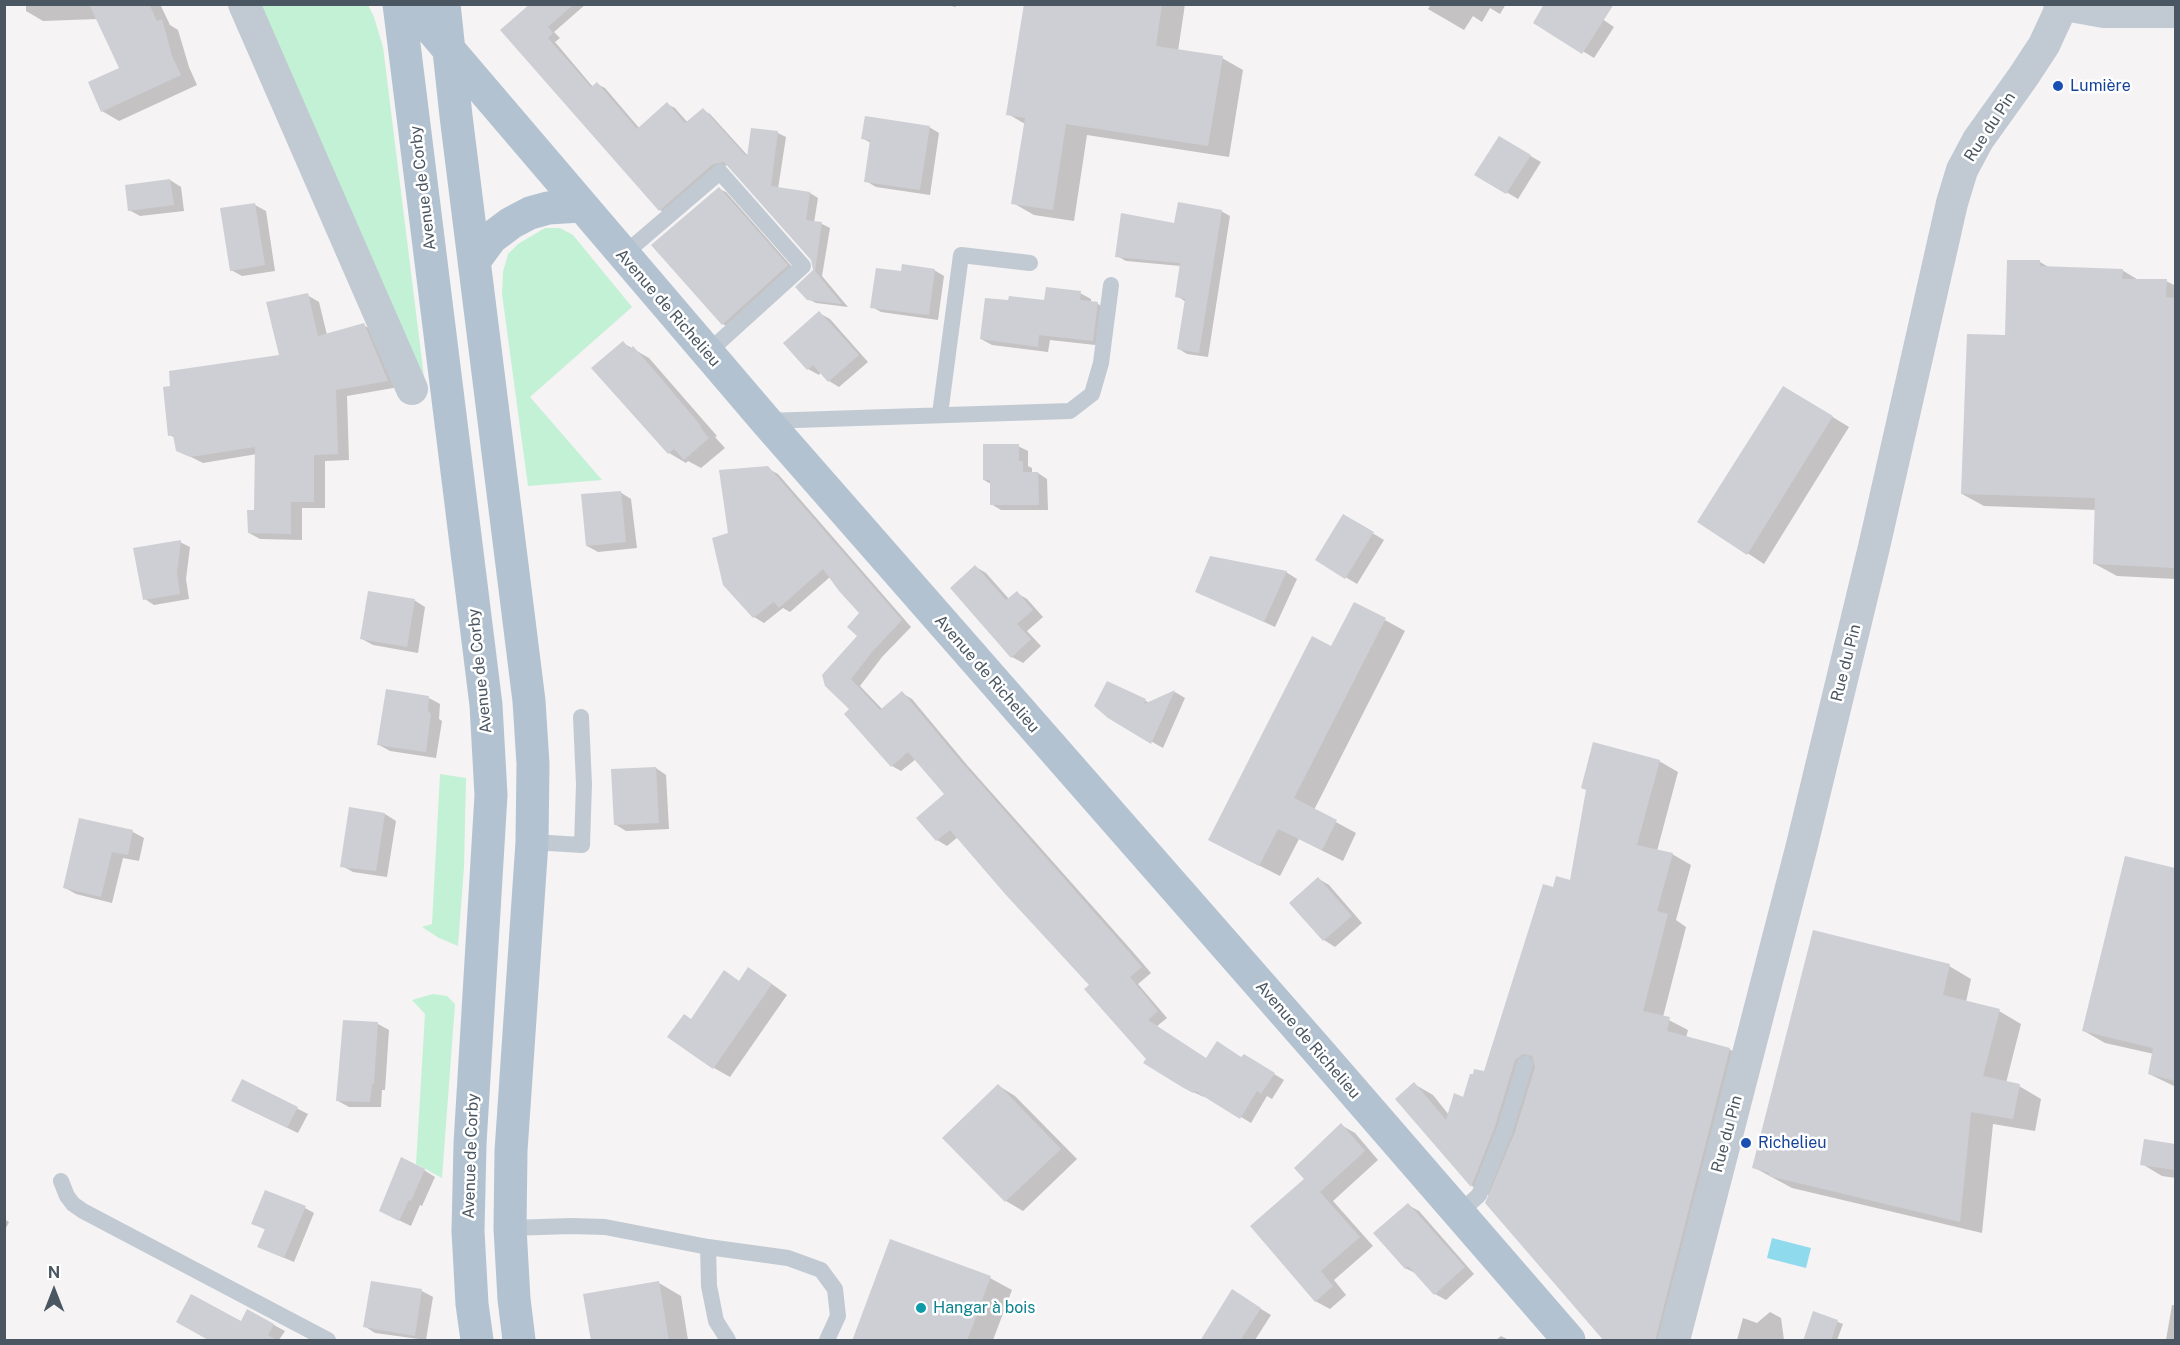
<!DOCTYPE html>
<html>
<head>
<meta charset="utf-8">
<style>
	body { margin:0 }
	#map { position:relative; width:2180px; height:1345px; overflow:hidden; background:#f5f3f3; font-family:"Public Sans",sans-serif }
	canvas { display:block }
	.frame { position:absolute; inset:0; border:6px solid #4a5661; pointer-events:none }
	.north { position:absolute; left:24px; top:1261px; width:60px; height:60px; -webkit-text-stroke:4px #fff; paint-order:stroke; rotate:0deg; font-size:16px; font-weight:700; line-height:24px; text-align:center; color:#4a5661 }
	.north::after { content:''; display:block; margin:auto; width:21px; height:27px; background:#4a5661; clip-path:polygon(50% 0,100% 100%,50% 72%,0 100%) }
</style>
</head>
<body>
<div id="map">
<canvas width="2180" height="1345"></canvas>
<div class="frame"></div>
<div class="north">N</div>
</div>
<script>
const ctx = document.querySelector('canvas').getContext('2d');
ctx.lineJoin = 'round';
function fill(path, color) {
  ctx.fillStyle = color;
  ctx.fill(path, 'evenodd');
}
function toPath(rows) {
  const path = new Path2D();
  for (const r of rows) {
    path.moveTo(r[0], r[1]);
    for (let i = 2; i < r.length; i += 2) path.lineTo(r[i], r[i + 1]);
  }
  return path;
}
function trace(path, color, width, dash) {
  ctx.strokeStyle = color;
  ctx.lineWidth = width;
  ctx.lineCap = dash ? 'butt' : 'round';
  ctx.setLineDash(dash || []);
  ctx.stroke(path);
}
function write(font, color, halo, rows, align = 'center') {
  ctx.font = font + ' "Public Sans",sans-serif';
  ctx.lineWidth = 5;
  ctx.setLineDash([]);
  ctx.textBaseline = 'middle';
  ctx.strokeStyle = halo;
  ctx.fillStyle = color;
  for (const [text, x, y, turn = 0] of rows) {
    ctx.save();
    ctx.translate(x, y);
    ctx.rotate((+turn || 0) * Math.PI / 180);
    ctx.textAlign = isNaN(turn) ? turn : align;
    if (halo) ctx.strokeText(text, 0, 0);
    ctx.fillText(text, 0, 0);
    ctx.restore();
  }
}
fill(toPath([
	[254,5,368,5,374,17,383,47,424,377,419,377],
	[545,228,560,228,573,235,632,307,530,397,602,480,528,486,502,294,503,272,508,254,518,244],
	[440,774,466,778,464,867,458,946,439,938,422,927,432,924],
	[433,994,447,996,455,1004,442,1178,416,1164,425,1014,412,1000]
]), '#c3f1d5');
fill(toPath([
	[1772,1238,1811,1248,1806,1268,1767,1258]
]), '#90daee');
fill(toPath([
	[26,4,160,4,170,25,178,30,189,67,197,85,119,121,102,111,90,83,121,69,98,19,43,21,26,11],
	[530,4,586,4,554,32,560,38,555,42,593,87,597,84,605,88,640,129,667,104,675,108,688,123,703,110,710,114,749,157,753,130,778,133,786,137,778,189,810,193,818,198,814,223,822,224,830,228,822,276,848,307,816,303,808,299,814,270,813,259,727,165,721,168,667,214,660,210,502,30],
	[941,4,956,4,956,7],
	[1025,4,1185,4,1178,51,1222,58,1243,70,1229,157,1087,135,1074,221,1034,215,1013,203,1025,124,1008,114],
	[1431,4,1506,4,1500,14,1490,8,1482,22,1473,16,1464,30,1428,9],
	[1580,4,1614,27,1594,58,1535,22],
	[929,127,939,133,930,195,876,187,866,181,871,143,862,138],
	[1499,138,1541,162,1518,199,1476,174],
	[170,180,181,187,184,211,140,216,129,210],
	[719,189,726,192,794,269,729,328,723,324],
	[255,205,266,211,275,271,242,276,231,270],
	[1221,211,1230,216,1208,357,1187,354,1179,349,1186,302,1177,296,1181,266,1126,261,1117,256,1175,224],
	[2040,262,2050,268,2122,270,2140,281,2166,281,2176,286,2176,579,2117,576,2095,564,2097,510,1984,506,1962,494,2006,337],
	[934,270,944,276,938,320,881,312,872,307,903,273],
	[1080,293,1091,299,1091,303,1098,304,1108,310,1104,346,1050,340,1048,352,992,345,981,339,1045,302],
	[307,295,319,302,327,335,363,325,375,331,399,387,347,396,349,460,325,461,325,508,302,508,302,540,260,539,249,533,255,512,257,454,203,463,177,450,175,438,170,435,280,356],
	[819,313,830,319,868,362,839,387,829,381,821,372,819,375,808,369],
	[623,343,649,358,717,436,715,437,725,448,701,468,688,461,686,463,669,453,594,369],
	[1800,397,1849,427,1764,564,1699,521],
	[1018,446,1028,451,1028,466,1032,468,1032,473,1038,473,1047,479,1048,510,1001,510,991,504,991,484,984,480],
	[767,468,778,474,911,627,882,657,860,686,883,710,902,693,912,699,967,765,1133,952,1151,973,1138,984,1167,1018,1156,1027,1207,1060,1242,1058,1244,1056,1284,1080,1272,1099,1267,1096,1251,1123,1205,1095,1204,1097,1193,1092,1148,1058,1091,985,958,837,947,846,937,840,918,818,946,794,916,759,901,771,892,766,851,709,827,685,859,636,861,613,830,577,790,612,783,608,764,623,754,617,725,584,729,534],
	[620,492,631,499,637,548,598,552,587,546],
	[1344,516,1384,540,1357,584,1317,560],
	[180,542,190,547,186,579,189,599,154,605,145,599],
	[976,567,986,573,1009,599,1017,593,1027,599,1043,617,1027,631,1041,646,1023,663,1012,657,952,589],
	[1286,572,1297,579,1275,627,1197,591],
	[414,600,425,607,418,653,373,645,362,639],
	[1385,620,1405,631,1314,810,1356,833,1343,861,1299,839,1280,876,1209,840],
	[1108,683,1150,703,1175,692,1185,698,1163,748,1108,717],
	[387,691,429,698,440,704,439,719,442,721,436,758,390,751,379,745],
	[1659,761,1678,772,1657,851,1672,854,1691,865,1676,920,1686,927,1663,1017,1688,1030,1686,1038,1729,1049,1748,1060,1676,1340,1606,1340,1490,1196,1472,1186,1397,1099,1414,1084,1433,1095,1449,1115,1485,1073,1555,889,1571,882],
	[656,768,666,775,669,829,626,831,616,825],
	[385,814,396,821,387,877,353,872,342,866],
	[80,820,133,832,144,838,139,861,123,858,112,903,76,894,65,888],
	[2126,858,2176,869,2176,1087,2149,1074,2154,1054,2105,1043,2084,1031],
	[1319,879,1329,885,1362,923,1335,947,1324,940],
	[1949,966,1971,979,1966,1002,1999,1011,2021,1024,2006,1083,2019,1086,2041,1099,2035,1131,1993,1124,1982,1233,1792,1188,1753,1167],
	[724,972,740,982,765,979,787,995,730,1077,714,1068,692,1020],
	[378,1024,389,1030,385,1090,382,1090,381,1107,349,1107,338,1101],
	[243,1081,308,1114,298,1133,244,1107],
	[999,1086,1015,1096,1077,1159,1023,1211,1006,1201,944,1138],
	[1341,1125,1355,1133,1378,1160,1333,1201,1373,1246,1334,1280,1346,1295,1330,1309,1315,1301,1306,1179],
	[2145,1141,2176,1145,2176,1178,2162,1176,2142,1164],
	[424,1170,435,1177,422,1206,420,1205,411,1226,392,1217],
	[1408,1205,1419,1211,1474,1274,1446,1300,1435,1294,1417,1274,1405,1268],
	[305,1208,314,1213,294,1262,268,1251,266,1230,252,1223],
	[4,1219,9,1222,4,1232],
	[990,1278,1012,1290,993,1340,853,1340],
	[659,1283,681,1296,688,1340,592,1340],
	[422,1291,433,1297,426,1340,375,1333,364,1326],
	[1243,1298,1271,1315,1255,1340,1202,1340],
	[2172,1305,2176,1305,2176,1340,2166,1340],
	[248,1311,285,1331,279,1340,212,1340,241,1323],
	[1770,1312,1781,1318,1784,1340,1737,1340,1743,1318,1757,1323],
	[1814,1313,1843,1324,1837,1340,1805,1340],
	[1501,1336,1509,1340,1496,1340]
]), '#0003');
fill(toPath([
	[89,4,149,4,157,21,162,19,172,56,181,75,101,112,88,82,119,68],
	[530,4,574,4,548,27,553,33,548,38,591,87,597,82,637,129,667,102,685,123,703,108,747,157,751,128,778,131,771,186,810,192,806,220,822,222,815,271,842,304,807,300,795,287,813,270,811,260,724,162,713,164,659,211,500,30],
	[1024,4,1162,4,1156,46,1223,56,1208,146,1066,124,1053,210,1011,204,1025,118,1006,115],
	[1544,4,1614,4,1582,54,1533,23],
	[865,116,930,126,920,190,864,182,870,140,861,139],
	[1499,136,1531,155,1506,194,1474,175],
	[170,179,174,205,128,211,125,185],
	[719,187,788,265,722,325,651,245],
	[1178,202,1222,210,1199,353,1177,349,1185,299,1175,297,1180,263,1115,257,1121,213,1174,223],
	[255,203,265,265,230,271,220,208],
	[2007,260,2040,260,2040,266,2123,269,2122,279,2167,279,2166,297,2175,298,2175,568,2093,564,2095,498,1961,494,1967,334,2005,335],
	[902,264,935,269,929,315,870,308,876,268,901,271],
	[1046,287,1081,291,1080,300,1098,302,1093,341,1039,335,1038,347,980,339,985,298,1008,300,1009,296,1044,300],
	[308,293,318,336,364,323,388,381,336,390,338,454,314,455,314,502,291,502,291,534,248,533,247,510,254,510,255,447,190,457,176,451,173,435,168,436,163,387,170,386,169,371,279,355,266,302],
	[819,311,859,355,828,382,813,365,807,370,783,343],
	[623,341,630,349,633,346,660,377,701,426,700,427,709,438,684,460,674,449,668,454,591,368],
	[1783,386,1833,416,1747,555,1697,522],
	[983,444,1019,444,1019,461,1023,461,1023,472,1038,472,1039,505,990,505,990,480,983,480],
	[768,466,902,620,872,652,851,679,880,710,902,691,958,758,1123,945,1142,967,1130,977,1158,1011,1148,1020,1206,1058,1217,1041,1241,1057,1244,1054,1275,1073,1261,1094,1257,1091,1240,1119,1195,1091,1193,1093,1182,1087,1143,1063,1146,1059,1084,989,1089,985,1006,895,950,830,936,841,916,818,944,794,908,752,891,767,844,714,849,709,825,686,822,675,857,636,847,627,859,613,839,591,823,569,779,608,774,602,753,618,723,585,712,538,728,533,719,470],
	[621,491,626,542,586,546,581,494],
	[1343,514,1374,532,1345,579,1315,560],
	[181,540,177,573,180,594,143,600,133,548],
	[1210,556,1287,571,1264,622,1195,592],
	[975,565,1006,600,1017,591,1033,610,1017,624,1031,639,1011,658,950,588],
	[368,591,415,599,407,647,360,639],
	[1354,602,1386,618,1294,798,1337,820,1322,850,1278,829,1259,866,1208,840,1312,636,1331,646],
	[1107,681,1146,699,1144,704,1175,690,1151,744,1108,718,1094,706],
	[386,689,429,696,428,712,431,713,426,752,377,745],
	[1593,742,1660,760,1637,845,1673,853,1657,911,1668,914,1643,1011,1670,1017,1667,1031,1730,1048,1655,1341,1604,1341,1485,1203,1515,1132,1535,1067,1532,1056,1523,1054,1515,1060,1495,1126,1471,1187,1395,1099,1414,1082,1446,1120,1454,1093,1463,1097,1470,1074,1473,1074,1474,1069,1484,1071,1543,884,1553,887,1556,876,1570,880,1586,790,1581,788],
	[656,767,659,823,614,825,611,769],
	[349,807,385,813,376,871,340,867],
	[79,818,133,830,128,855,112,852,101,897,63,888],
	[2125,856,2175,868,2175,1081,2148,1074,2153,1048,2082,1031],
	[1318,877,1352,916,1323,941,1289,903],
	[1813,930,1950,964,1943,995,2000,1009,1983,1076,2020,1084,2013,1119,1971,1112,1960,1222,1769,1176,1769,1173,1752,1168],
	[748,967,772,984,713,1069,667,1037,684,1014,691,1019,724,970,739,981],
	[343,1020,378,1022,374,1084,372,1084,370,1102,336,1101],
	[242,1079,298,1107,287,1128,231,1101],
	[998,1084,1061,1149,1005,1202,942,1138],
	[1341,1123,1365,1151,1320,1192,1360,1237,1321,1271,1333,1286,1315,1302,1250,1226,1304,1179,1294,1168],
	[2144,1139,2175,1144,2175,1170,2140,1165],
	[401,1157,425,1169,411,1201,409,1200,399,1221,379,1211],
	[265,1190,306,1206,284,1258,257,1247,265,1229,251,1224],
	[1408,1203,1465,1267,1434,1295,1408,1266,1405,1269,1373,1233],
	[890,1239,991,1276,967,1341,852,1341],
	[371,1281,422,1289,415,1336,363,1327],
	[659,1281,669,1341,591,1341,583,1294],
	[1232,1289,1261,1308,1240,1341,1200,1341],
	[191,1294,241,1321,247,1309,274,1324,268,1335,278,1341,210,1341,176,1322],
	[1813,1311,1838,1320,1831,1341,1803,1341]
]), '#cdcfd5');
trace(toPath([
	[623,255,720,172,803,266,707,353],
	[940,414,961,255,1030,263],
	[766,421,1070,411,1092,394,1101,363,1111,285],
	[532,842,582,845,584,784,581,717],
	[61,1181,67,1196,73,1204,83,1211,328,1340],
	[1458,1214,1479,1195,1505,1129,1525,1064],
	[510,1228,571,1226,605,1227,708,1247,788,1258,821,1270,835,1289,838,1316,827,1340],
	[708,1247,709,1286,716,1321,728,1340]
]), '#c1cad2', 16);
trace(toPath([
	[244,4,412,389],
	[2059,4,2104,12,2176,12],
	[1674,1340,1802,845,1874,547,1952,203,1962,170,1978,140,2023,77,2044,45,2062,6]
]), '#c1cad2', 32);
trace(toPath([
	[399,4,486,705,491,795,470,1144,468,1231,472,1304,477,1340],
	[410,4,766,421,1320,1053,1569,1340],
	[444,4,456,116,529,701,533,764,532,842,511,1151,510,1228,514,1299,519,1340],
	[475,260,491,238,511,223,530,213,548,208,581,206]
]), '#b3c2d1', 33);
for (const [x, y, r, color] of [
	[2058,86,6,"#1a4fb4"],
	[1746,1143,6,"#1a4fb4"],
	[921,1308,6,"#0f9aa8"]
]) {
  const dot = new Path2D();
  dot.arc(x, y, r, 0, 2 * Math.PI);
  ctx.fillStyle = color;
  ctx.fill(dot);
  trace(dot, '#fff', 2);
}
write('16px', '#164399', '#fff', [
	["Lumière",2070,86],
	["Richelieu",1758,1143]
], 'left');
write('16px', '#4a5661', '#fff', [
	["Rue du Pin",1990,127,-57],
	["Avenue de Corby",423,188,-97],
	["Avenue de Richelieu",668,308,49],
	["Rue du Pin",1846,663,-76],
	["Avenue de Corby",480,671,-96],
	["Avenue de Richelieu",987,674,49],
	["Avenue de Richelieu",1308,1040,49],
	["Rue du Pin",1727,1134,-75],
	["Avenue de Corby",471,1156,-88]
]);
write('16px', '#0d838f', '#fff', [
	["Hangar à bois",933,1308]
], 'left');
</script>
</body>
</html>
